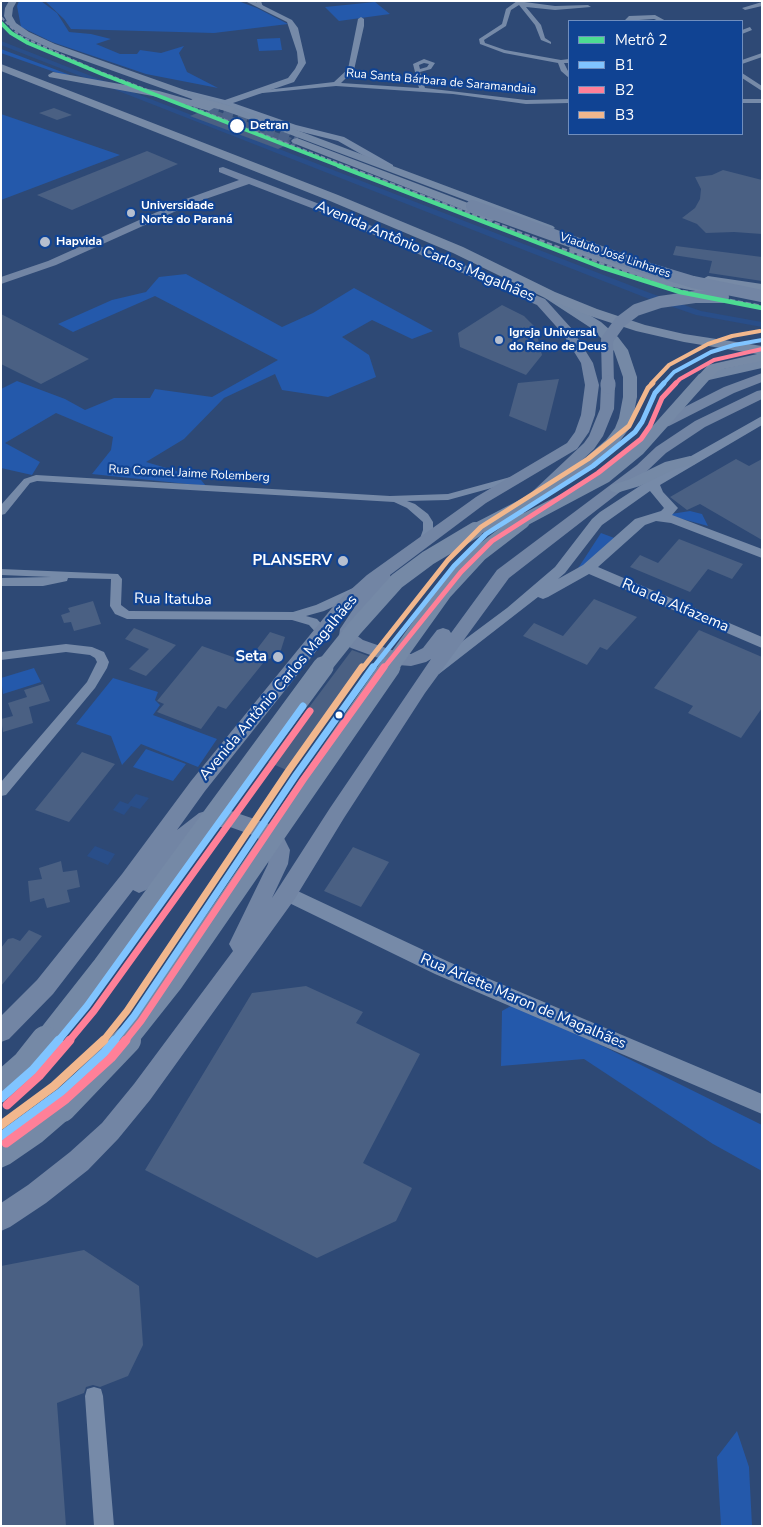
<!DOCTYPE html>
<html>
<head>
<meta charset="utf-8">
<style>
	body { margin:0 }
	#map { position:relative; width:763px; height:1527px; overflow:hidden; background:#2e4975; font-family:"Nunito Sans",sans-serif }
	canvas { display:block }
	.frame { position:absolute; inset:0; border:2px solid #fff; pointer-events:none }
	.legend { position:absolute; left:568px; top:20px; width:175px; height:115px; box-sizing:border-box; background:#104393; border:1px solid #708ebe; margin:0; padding:6px 9px; list-style:none; font-size:15px; color:#fff }
	.legend li { display:flex; align-items:center; gap:10px; height:25px }
	.legend b { width:25px; border:1px solid #708ebe }
</style>
</head>
<body>
<div id="map">
<canvas width="763" height="1527"></canvas>
<div class="frame"></div>
<ul class="legend">
<li><b style="height:6px;background:#4ddb92"></b>Metrô 2</li>
<li><b style="height:6px;background:#80c4ff"></b>B1</li>
<li><b style="height:6px;background:#ff8098"></b>B2</li>
<li><b style="height:6px;background:#f1b78d"></b>B3</li>
</ul>
</div>
<script>
const ctx = document.querySelector('canvas').getContext('2d');
ctx.lineJoin = 'round';
function fill(path, color) {
  ctx.fillStyle = color;
  ctx.fill(path, 'evenodd');
}
function toPath(rows) {
  const path = new Path2D();
  for (const r of rows) {
    path.moveTo(r[0], r[1]);
    for (let i = 2; i < r.length; i += 2) path.lineTo(r[i], r[i + 1]);
  }
  return path;
}
function trace(path, color, width, dash) {
  ctx.strokeStyle = color;
  ctx.lineWidth = width;
  ctx.lineCap = dash ? 'butt' : 'round';
  ctx.setLineDash(dash || []);
  ctx.stroke(path);
}
function write(font, color, halo, rows, align = 'center') {
  ctx.font = font + ' "Nunito Sans",sans-serif';
  ctx.lineWidth = 4.5;
  ctx.setLineDash([]);
  ctx.textBaseline = 'middle';
  ctx.strokeStyle = halo;
  ctx.fillStyle = color;
  for (const [text, x, y, turn = 0] of rows) {
    ctx.save();
    ctx.translate(x, y);
    ctx.rotate((+turn || 0) * Math.PI / 180);
    ctx.textAlign = isNaN(turn) ? turn : align;
    if (halo) ctx.strokeText(text, 0, 0);
    ctx.fillText(text, 0, 0);
    ctx.restore();
  }
}
fill(toPath([
	[19,1,41,1,57,13,69,32,91,34,111,39,96,44,120,54,137,54,140,50,161,53,184,46,179,53,187,72,218,88,146,74,52,42,21,27,17,6],
	[45,1,238,1,257,8,288,24,214,33,71,29,64,19],
	[375,2,390,14,339,21,325,7],
	[280,38,282,50,259,51,257,39],
	[1,49,78,78,63,75,1,53],
	[1,114,120,155,1,200],
	[186,274,282,327,313,313,354,288,433,331,412,339,372,320,342,337,369,355,376,377,328,397,282,390,275,374,224,398,184,439,146,462,180,472,192,469,206,486,92,474,111,450,113,437,56,413,5,443,40,462,32,475,1,468,1,389,17,381,65,399,85,410,114,398,150,398,155,389,212,397,278,360,155,296,73,332,58,324,112,300,146,292,159,277],
	[690,511,702,514,708,526,671,516,671,514],
	[601,533,617,539,573,576],
	[34,668,41,682,3,694,1,678],
	[113,678,158,692,155,700,160,705,153,715,217,739,198,767,141,744,122,765,111,736,76,724],
	[146,749,186,764,173,781,133,767],
	[516,1003,762,1125,762,1171,713,1144,584,1059,501,1066,502,1011],
	[737,1431,749,1467,752,1526,721,1526,717,1457]
]), '#2459ab');
fill(toPath([
	[136,794,149,798,140,809,131,806,124,815,113,810,120,801,128,804],
	[95,846,115,854,108,865,87,856]
]), '#294e89');
fill(toPath([
	[1,41,650,293,701,311,762,322,762,327,696,315,644,297,1,45,1,41]
]), '#294e89');
fill(toPath([
	[54,108,72,115,57,120,39,113],
	[214,110,292,138,289,141,291,143,278,149,190,116,202,111,208,113],
	[147,151,178,164,72,210,37,195],
	[723,170,762,180,762,234,734,232,706,233,697,224,682,218,695,208,700,199,701,189,695,177,712,175],
	[676,246,762,257,762,281,709,273,712,261,673,255],
	[502,305,524,316,535,327,542,355,526,375,460,347,458,333],
	[1,314,89,359,41,384,1,364],
	[559,379,546,431,509,416,518,383],
	[736,459,749,466,762,459,762,540,700,504,687,510,670,497],
	[679,539,743,564,732,579,708,569,690,592,630,567,640,555,658,563],
	[594,599,637,617,607,650,600,647,587,665,523,636,534,623,563,636],
	[93,601,101,624,74,631,71,622,64,623,61,615,70,612,68,608],
	[134,628,176,645,146,676,129,669,149,649,125,639],
	[699,630,762,657,762,708,741,738,688,713,693,706,654,688],
	[270,632,285,637,280,653,264,662,226,709,218,706,201,729,157,712,164,704,157,701,202,646,247,662],
	[352,650,371,657,289,771,268,762],
	[43,684,50,701,29,707,33,723,3,732,1,719,13,716,8,703,27,697,24,690],
	[82,752,115,764,69,822,35,810],
	[353,847,389,862,361,907,324,891],
	[61,861,63,872,77,870,80,887,67,890,70,902,47,908,44,898,30,902,28,881,42,879,39,868],
	[29,930,42,936,1,986,1,948,8,939,13,938,20,941],
	[306,986,363,1012,356,1023,420,1054,363,1163,412,1188,396,1221,317,1258,145,1170,252,993],
	[84,1250,139,1286,143,1345,128,1376,100,1387,93,1385,86,1387,84,1393,57,1403,66,1526,1,1526,1,1266]
]), '#4a6083');
trace(toPath([
	[209,108,297,141]
]), '#4d648a', 10, [10, 5]);
fill(toPath([
	[256,1,261,1,263,7,259,7,256,1],
	[517,1,555,6,588,5,591,7,555,10,526,7,541,25,545,38,551,42,551,44,541,40,535,25,519,5,511,10,506,26,484,40,485,43,505,50,561,60,569,59,569,63,564,63,569,73,569,78,561,71,558,63,504,53,480,44,479,39,502,24,506,9,517,1],
	[762,2,762,6,745,10,742,8,762,2],
	[655,15,666,21,659,21,654,19,624,21,629,16,655,15],
	[361,17,364,19,364,26,354,70,341,83,419,88,413,64,424,59,435,63,431,69,420,72,425,88,526,100,569,99,569,103,526,104,453,94,336,86,252,94,249,92,334,82,348,69,358,19,361,17],
	[424,63,429,64,427,67,420,69,419,65,424,63],
	[750,27,752,30,742,34,742,30,750,27],
	[762,53,762,57,742,64,742,60,762,53],
	[742,73,762,86,762,91,742,78,742,73],
	[742,99,762,99,762,103,742,103,742,99],
	[36,475,390,496,448,494,514,476,519,479,517,481,448,500,407,501,415,504,428,514,433,522,433,530,428,544,423,547,418,544,423,530,423,522,407,508,394,502,37,481,30,483,5,514,1,515,1,505,24,479,36,475],
	[1,569,118,574,122,579,121,605,129,611,293,612,316,605,353,588,357,587,362,591,361,594,324,611,306,616,317,619,326,629,328,632,326,635,322,636,318,635,309,625,292,620,127,619,115,614,110,606,111,579,68,578,67,581,43,586,1,586,1,578,51,577,1,575,1,569],
	[66,644,92,647,104,652,109,662,107,668,95,688,6,795,1,796,1,782,87,682,97,662,95,658,90,655,66,652,1,660,1,652,66,644],
	[94,1387,101,1389,103,1396,114,1526,94,1526,85,1396,87,1389,94,1387]
]), '#768aa8');
fill(toPath([
	[245,1,254,1,292,20,298,28,306,63,294,82,233,103,296,125,344,137,393,165,393,169,387,169,338,141,290,129,222,105,182,94,181,92,185,90,225,100,288,78,295,69,298,63,297,52,287,22,245,1],
	[762,416,762,425,660,485,663,492,678,508,672,515,762,549,762,558,671,523,656,521,645,525,598,567,762,637,762,648,589,574,548,597,543,599,538,597,439,674,434,675,429,674,426,670,429,666,507,608,555,567,592,519,600,512,652,478,762,416],
	[650,491,664,508,661,511,635,519,583,565,558,579,565,573,602,525,650,491],
	[287,886,449,962,762,1094,762,1114,435,974,281,899,278,894,281,889,287,886]
]), '#768aa8');
fill(toPath([
	[223,167,322,205,545,299,572,329,593,363,599,385,595,415,589,432,577,449,486,503,390,575,391,577,356,629,356,635,363,640,400,653,411,654,423,648,437,630,443,628,449,630,451,633,497,570,637,465,656,447,695,421,757,391,762,390,762,399,705,427,666,453,647,471,509,578,425,693,344,818,294,900,150,1100,118,1139,88,1170,46,1203,10,1227,1,1231,1,1203,28,1185,70,1152,102,1123,134,1084,233,951,229,944,268,864,270,850,268,846,255,836,230,827,210,827,195,837,146,890,139,893,133,890,53,994,9,1039,1,1042,1,1016,37,980,122,874,191,781,336,603,367,575,476,497,567,443,575,432,581,415,585,385,581,363,563,334,537,305,314,209,249,184,194,203,56,265,1,284,1,277,48,261,186,199,239,180,219,172,219,168,223,167],
	[358,602,340,629,339,636,344,643,351,648,398,665,411,666,426,662,431,659,330,808,272,898,288,864,290,850,282,834,269,824,231,811,206,811,199,813,177,830,205,791,348,611,358,602],
	[762,373,762,382,734,393,669,426,664,427,657,423,659,420,724,387,762,373],
	[608,382,615,386,614,409,603,436,594,449,543,497,533,497,531,494,533,491,584,443,589,436,600,409,601,386,608,382]
]), '#7285a4');
fill(toPath([
	[9,1,17,1,13,8,12,16,16,23,29,32,55,44,278,123,553,226,555,228,549,232,545,230,270,127,49,48,23,36,10,27,4,16,5,8,9,1],
	[550,291,601,322,618,337,628,350,637,377,637,397,633,418,629,429,616,446,589,469,537,503,481,534,475,535,469,534,467,530,469,526,525,497,579,463,606,440,615,428,619,418,623,397,623,377,614,351,591,328,545,298,544,295,545,292,550,291],
	[762,360,762,368,709,380,643,454,609,482,528,525,516,525,514,521,516,517,597,476,633,448,699,374,762,360],
	[690,456,695,458,698,461,695,464,675,469,640,486,623,491,617,493,611,491,609,488,611,485,628,480,665,462,690,456],
	[62,1096,71,1099,75,1108,71,1117,42,1142,10,1164,1,1168,1,1139,24,1124,53,1099,62,1096]
]), '#7589a6');
fill(toPath([
	[1,64,338,195,463,247,555,292,597,309,645,325,684,334,762,346,762,361,724,369,718,371,709,380,699,380,697,377,708,365,757,354,684,342,636,331,587,315,545,298,453,253,330,201,1,71,1,64],
	[53,72,159,91,191,100,196,97,234,107,235,109,230,112,214,108,209,111,158,97,49,77,48,75,53,72],
	[297,138,497,214,499,217,493,221,489,220,293,143,291,141,293,139,297,138],
	[575,244,671,279,717,287,724,291,717,295,663,285,570,251,569,248,575,244],
	[708,276,762,284,762,292,703,283,701,280,708,276]
]), '#778aa6');
trace(toPath([
	[1,17,20,36,93,69,348,167]
]), '#798aa7', 2, [4.5, 2]);
trace(toPath([
	[345,166,605,265,683,291,762,306]
]), '#798aa7', 2.5, [5.5, 2.5]);
trace(toPath([
	[472,206,640,266,693,282,762,296],
	[608,384,607,340,620,322,636,310,660,302,695,297,723,297]
]), '#7285a4', 12);
trace(toPath([
	[608,383,608,386]
]), '#7285a4', 15);
trace(toPath([
	[322,669,354,629,397,581,428,558,475,530],
	[389,669,444,592,479,554,522,521]
]), '#7589a6', 16);
trace(toPath([
	[44,1041,103,966,323,667],
	[126,1041,172,983,390,667]
]), '#7589a6', 21);
trace(toPath([
	[1,1086,26,1064,45,1040],
	[62,1108,127,1040]
]), '#7589a6', 28);
trace(toPath([
	[663,384,674,372,711,352,734,345,762,340]
]), '#80c4ff', 4);
trace(toPath([
	[372,669,454,566,486,534,593,466,635,432,642,422,655,393,664,383]
]), '#80c4ff', 5);
trace(toPath([
	[58,1041,87,1006,303,706],
	[114,1041,134,1016,296,775,373,667]
]), '#80c4ff', 7);
trace(toPath([
	[1,1098,33,1070,59,1040],
	[1,1136,60,1093,105,1052,115,1040]
]), '#80c4ff', 9);
trace(toPath([
	[675,384,680,379,714,360,762,349]
]), '#ff8098', 4);
trace(toPath([
	[383,669,461,572,492,541,598,473,641,439,650,426,662,398,676,383]
]), '#ff8098', 5);
trace(toPath([
	[69,1041,94,1011,310,711],
	[125,1041,141,1021,303,780,384,667]
]), '#ff8098', 7);
trace(toPath([
	[7,1105,39,1076,70,1040],
	[6,1143,66,1099,111,1058,126,1040]
]), '#ff8098', 9);
trace(toPath([
	[651,384,669,365,708,344,732,336,760,331]
]), '#f1b78d', 4);
trace(toPath([
	[362,669,448,560,481,527,588,459,629,426,648,388,653,383]
]), '#f1b78d', 5);
trace(toPath([
	[103,1041,127,1011,289,770,362,667]
]), '#f1b78d', 7);
trace(toPath([
	[1,1125,54,1086,104,1040]
]), '#f1b78d', 9);
trace(toPath([
	[1,23,11,33,28,43,102,74,342,167]
]), '#4ddb92', 4);
trace(toPath([
	[339,166,601,267,680,292,762,308]
]), '#4ddb92', 4.5);
for (const [x, y, r, color] of [
	[237,126,8,"#fff"],
	[131,213,5,"#b6bfcf"],
	[45,242,6,"#b6bfcf"],
	[499,340,5,"#b6bfcf"],
	[343,561,6,"#b6bfcf"],
	[278,657,6,"#b6bfcf"],
	[339,715,4.5,"#fff"]
]) {
  const dot = new Path2D();
  dot.arc(x, y, r, 0, 2 * Math.PI);
  ctx.fillStyle = color;
  ctx.fill(dot);
  trace(dot, '#104393', 2);
}
write('12px', '#fff', '#104393', [
	["Rua Santa Bárbara de Saramandaia",441,82,5],
	["Viaduto José Linhares",615,256,19],
	["Rua Coronel Jaime Rolemberg",189,474,3]
]);
write('bold 12px', '#fff', '#104393', [
	["Detran",250,126]
], 'left');
write('bold 12px', '#fff', '#104393', [
	["Universidade",141,206],
	["Norte do Paraná",141,220],
	["Hapvida",56,242],
	["Igreja Universal",509,333],
	["do Reino de Deus",509,347]
], 'left');
write('15px', '#fff', '#104393', [
	["Avenida Antônio Carlos Magalhães",425,252,23],
	["Rua Itatuba",173,600,1],
	["Rua da Alfazema",675,606,23],
	["Avenida Antônio Carlos Magalhães",279,688,-50],
	["Rua Arlette Maron de Magalhães",523,1002,23]
]);
write('bold 15px', '#fff', '#104393', [
	["PLANSERV",332,561],
	["Seta",267,657]
], 'right');
</script>
</body>
</html>
